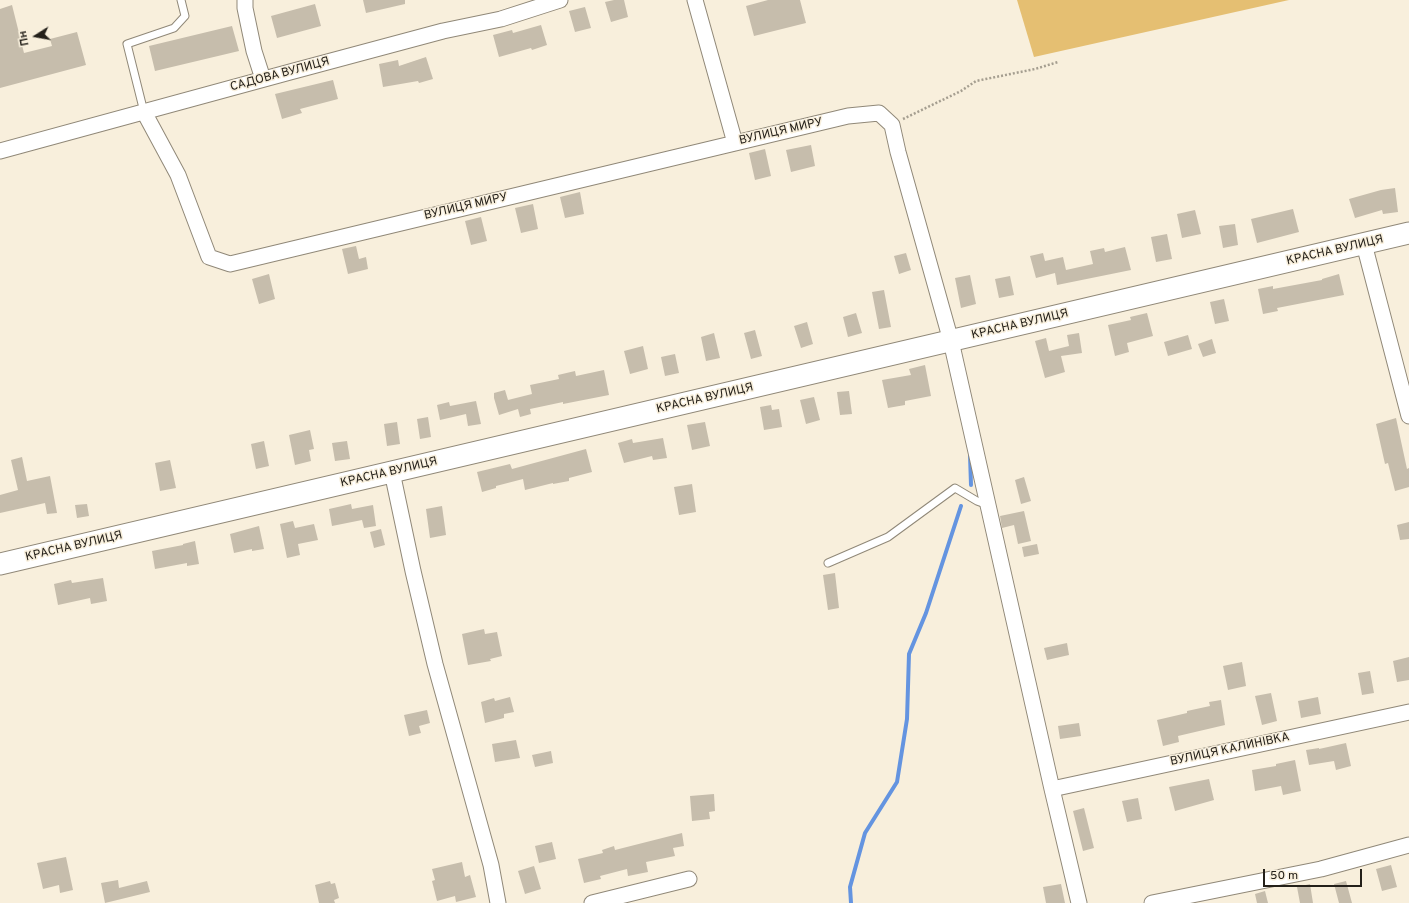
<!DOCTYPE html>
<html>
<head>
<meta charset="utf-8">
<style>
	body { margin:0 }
	#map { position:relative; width:1409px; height:903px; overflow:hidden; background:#f8efdc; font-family:Overpass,sans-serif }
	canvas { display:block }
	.north { position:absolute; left:16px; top:16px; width:40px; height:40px; -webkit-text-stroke:3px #f8efdc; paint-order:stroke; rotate:259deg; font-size:11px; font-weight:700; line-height:16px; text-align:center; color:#24201a }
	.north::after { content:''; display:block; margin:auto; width:14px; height:18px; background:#24201a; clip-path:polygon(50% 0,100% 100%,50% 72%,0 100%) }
	.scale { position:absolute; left:1263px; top:869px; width:99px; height:18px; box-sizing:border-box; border:2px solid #24201a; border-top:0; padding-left:5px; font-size:12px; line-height:14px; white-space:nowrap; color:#24201a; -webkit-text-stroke:3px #f8efdc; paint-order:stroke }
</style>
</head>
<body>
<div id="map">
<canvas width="1409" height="903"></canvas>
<div class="north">Пн</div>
<div class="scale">50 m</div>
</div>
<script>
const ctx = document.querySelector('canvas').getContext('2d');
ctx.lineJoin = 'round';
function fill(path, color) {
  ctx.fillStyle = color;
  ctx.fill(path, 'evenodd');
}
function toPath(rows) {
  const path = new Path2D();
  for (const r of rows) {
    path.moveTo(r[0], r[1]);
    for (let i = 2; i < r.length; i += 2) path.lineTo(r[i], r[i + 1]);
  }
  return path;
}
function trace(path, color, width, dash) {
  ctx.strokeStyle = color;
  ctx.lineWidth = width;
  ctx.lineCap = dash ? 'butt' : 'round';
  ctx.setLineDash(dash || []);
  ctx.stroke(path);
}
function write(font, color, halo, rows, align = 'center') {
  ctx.font = font + ' Overpass,sans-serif';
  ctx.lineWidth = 3;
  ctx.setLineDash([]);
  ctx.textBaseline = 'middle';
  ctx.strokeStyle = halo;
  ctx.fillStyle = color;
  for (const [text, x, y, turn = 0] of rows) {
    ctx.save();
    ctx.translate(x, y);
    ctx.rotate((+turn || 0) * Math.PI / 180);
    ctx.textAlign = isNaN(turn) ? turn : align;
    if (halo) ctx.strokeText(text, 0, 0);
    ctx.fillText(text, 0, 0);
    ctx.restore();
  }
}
fill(toPath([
	[1017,0,1289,0,1034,57]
]), '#e5bf72');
trace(toPath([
	[970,455,971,485],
	[851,903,850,887,865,833,897,782,907,719,909,654,926,613,961,506]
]), '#6494e0', 4);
fill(toPath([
	[363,0,405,0,405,4,366,13],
	[614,0,624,0,628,17,611,22,605,2],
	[768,0,800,0,806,23,754,36,746,6],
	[315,4,321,26,277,38,271,16],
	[12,5,24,53,52,46,50,39,77,32,86,65,0,88,0,9],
	[585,7,591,28,575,32,569,11],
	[541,25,547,45,532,50,531,48,499,57,493,35,512,30,513,33],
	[232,26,239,51,155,71,149,46],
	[426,57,433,79,419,83,418,81,383,87,379,64,398,60,399,66],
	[333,80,338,99,300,109,302,113,282,119,275,94],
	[811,145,815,166,791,172,786,150],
	[765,149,771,176,755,180,749,153],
	[1395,188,1398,212,1383,214,1382,210,1355,218,1349,199,1381,190],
	[580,192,584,214,565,218,560,197],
	[533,204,538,229,521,233,515,208],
	[1293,209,1299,232,1257,243,1251,219],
	[1195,210,1201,234,1182,238,1177,214],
	[481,217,487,241,471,245,465,221],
	[1235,224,1238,245,1223,248,1219,226],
	[1167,234,1172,259,1156,262,1151,237],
	[356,246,359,259,366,257,368,269,348,274,342,249],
	[1125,247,1131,270,1057,285,1055,273,1036,278,1030,256,1043,253,1045,261,1063,257,1066,270,1093,264,1090,251,1104,248,1105,252],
	[906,253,911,270,899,274,894,256],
	[269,274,275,299,259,304,252,279],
	[1339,274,1344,295,1277,308,1278,311,1263,314,1258,289,1273,286,1273,289,1322,280,1322,279],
	[970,275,976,304,961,308,955,278],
	[1010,276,1014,295,999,298,995,279],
	[884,290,891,327,879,329,872,292],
	[1224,299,1229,321,1215,324,1210,302],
	[856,313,862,333,848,337,843,317],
	[1147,313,1153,336,1127,343,1129,352,1115,356,1108,325,1131,320,1130,317],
	[807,322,813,344,801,348,794,326],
	[755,330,762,356,751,359,744,333],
	[714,333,720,358,706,361,701,337],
	[1079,333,1082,353,1061,356,1065,372,1045,378,1035,341,1046,338,1049,351,1069,346,1067,335],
	[1188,335,1192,349,1168,356,1164,342],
	[1212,339,1216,353,1203,357,1198,344],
	[643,346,648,369,630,374,624,351],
	[675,354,679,373,665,376,661,357],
	[925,365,931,396,905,401,905,405,888,408,882,380,911,375,909,369],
	[604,370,609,395,563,404,563,402,530,409,531,414,520,417,518,409,499,415,494,398,494,393,505,390,508,400,532,394,530,385,559,379,558,375,575,371,576,376],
	[849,391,852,414,840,415,837,392],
	[814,397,820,420,806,424,800,400],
	[476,401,481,424,468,426,466,414,440,420,437,405,449,402,450,406],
	[771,405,772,410,779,409,782,427,764,430,760,407],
	[428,417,431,437,420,439,417,419],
	[1396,418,1407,469,1409,468,1409,487,1395,491,1388,463,1385,464,1376,424],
	[397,422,400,444,387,446,384,424],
	[705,422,710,446,692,450,687,425],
	[310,430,314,449,309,450,311,461,295,465,289,435],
	[663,438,667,458,653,460,652,456,624,463,618,443,632,439,633,443],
	[264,441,269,466,256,469,251,444],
	[347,441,350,459,335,461,332,443],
	[586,449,592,472,569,478,569,481,553,484,553,483,525,490,523,479,496,486,496,488,482,492,477,472,510,464,512,469],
	[22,457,27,481,50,476,57,513,47,514,45,503,0,513,0,495,18,490,11,460],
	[170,460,176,488,160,491,155,463],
	[1024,477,1031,501,1021,504,1015,480],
	[692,484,696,512,679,515,674,487],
	[87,504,89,516,77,518,75,505],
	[351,504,352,509,373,505,376,526,364,528,362,520,332,526,329,509],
	[442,506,446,535,430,538,426,509],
	[1024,511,1031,541,1018,544,1014,525,1002,528,1000,516],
	[293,521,295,528,314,524,318,540,298,544,300,555,287,558,280,524],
	[1409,522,1409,539,1400,540,1397,525],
	[259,526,264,549,252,551,252,549,234,553,230,534],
	[381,529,385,545,374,548,370,532],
	[195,541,199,564,187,566,187,563,155,569,152,551,183,545,183,544],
	[1037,544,1039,554,1024,557,1022,547],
	[835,573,839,608,828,610,823,575],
	[103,578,107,601,91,604,90,598,58,605,54,584,71,580,72,583],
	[484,629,485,634,497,632,502,656,490,659,491,661,468,665,462,634],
	[1067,643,1069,655,1047,660,1044,648],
	[1409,657,1409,680,1397,682,1393,661],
	[1242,662,1246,686,1228,690,1223,666],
	[1370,671,1374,693,1362,695,1358,673],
	[1271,693,1277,721,1262,725,1255,696],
	[510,697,514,712,504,714,504,718,485,723,481,702,494,698,495,701],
	[1318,697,1321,714,1301,718,1298,701],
	[1221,700,1225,725,1178,736,1179,742,1163,746,1157,720,1187,713,1187,711,1210,706,1209,702],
	[427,710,430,723,419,726,421,733,409,736,404,715],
	[1079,723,1081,736,1060,739,1058,726],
	[516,740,520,758,495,762,492,744],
	[1346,743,1351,766,1336,770,1334,761,1309,765,1306,750,1319,748,1319,749],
	[551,751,553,763,535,767,532,755],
	[1295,760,1301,791,1283,795,1281,786,1255,791,1252,770,1276,766,1276,764],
	[1209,779,1214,800,1175,811,1169,787],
	[714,794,715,811,709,812,710,819,692,821,690,796],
	[1138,798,1142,819,1127,822,1122,801],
	[1084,808,1094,848,1083,851,1073,811],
	[682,833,684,846,673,848,675,856,646,862,648,872,628,876,627,869,600,876,601,879,584,883,578,859,603,853,602,850,614,846,615,850],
	[552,842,556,859,539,863,535,846],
	[66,857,73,890,60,893,59,885,43,889,37,863],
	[462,862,465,877,470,875,476,897,456,902,455,896,437,901,432,881,435,880,432,869],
	[1391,865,1397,887,1382,891,1376,869],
	[534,866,541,889,525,894,518,871],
	[118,880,119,888,147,881,150,892,105,903,101,883],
	[330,881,331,884,335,883,339,898,334,900,335,903,319,903,315,885],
	[1346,881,1352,903,1339,903,1334,884],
	[1061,884,1065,903,1046,903,1043,887],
	[1310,884,1313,903,1300,903,1297,887],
	[1265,891,1268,903,1257,903,1255,894]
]), '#c6bdac');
const lane = toPath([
	[144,112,127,44,174,28,185,16,181,0],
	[828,563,888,537,955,488,977,501,988,505]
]);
const street = toPath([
	[245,0,245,8,254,51,263,79],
	[695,0,735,143],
	[144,112,178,175,209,257,230,264,848,116,879,113,892,125,898,152,951,341,1052,789,1079,903],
	[0,151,290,72,443,31,501,19,560,0],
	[1364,244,1409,416],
	[392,472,413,571,435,664,491,865,498,903],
	[1052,789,1409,712],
	[592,903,689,879],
	[1152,903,1321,869,1409,845]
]);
const secondary = toPath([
	[0,564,1409,233]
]);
trace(lane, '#908878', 9);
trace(street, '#908878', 17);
trace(secondary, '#908878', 23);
trace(toPath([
	[903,119,961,91,976,81,1035,69,1058,62]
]), '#a59e90', 2.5, [2, 2]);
trace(lane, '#fff', 7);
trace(street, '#fff', 15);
trace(secondary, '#fff', 21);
write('12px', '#24201a', '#f8efdc', [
	["САДОВА ВУЛИЦЯ",280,75,-15],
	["ВУЛИЦЯ МИРУ",781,132,-13],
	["ВУЛИЦЯ МИРУ",466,207,-13],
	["КРАСНА ВУЛИЦЯ",1335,251,-13],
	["КРАСНА ВУЛИЦЯ",1020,325,-13],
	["КРАСНА ВУЛИЦЯ",705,399,-13],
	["КРАСНА ВУЛИЦЯ",389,473,-13],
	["КРАСНА ВУЛИЦЯ",74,547,-13],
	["ВУЛИЦЯ КАЛИНІВКА",1230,750,-12]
]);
</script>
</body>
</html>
